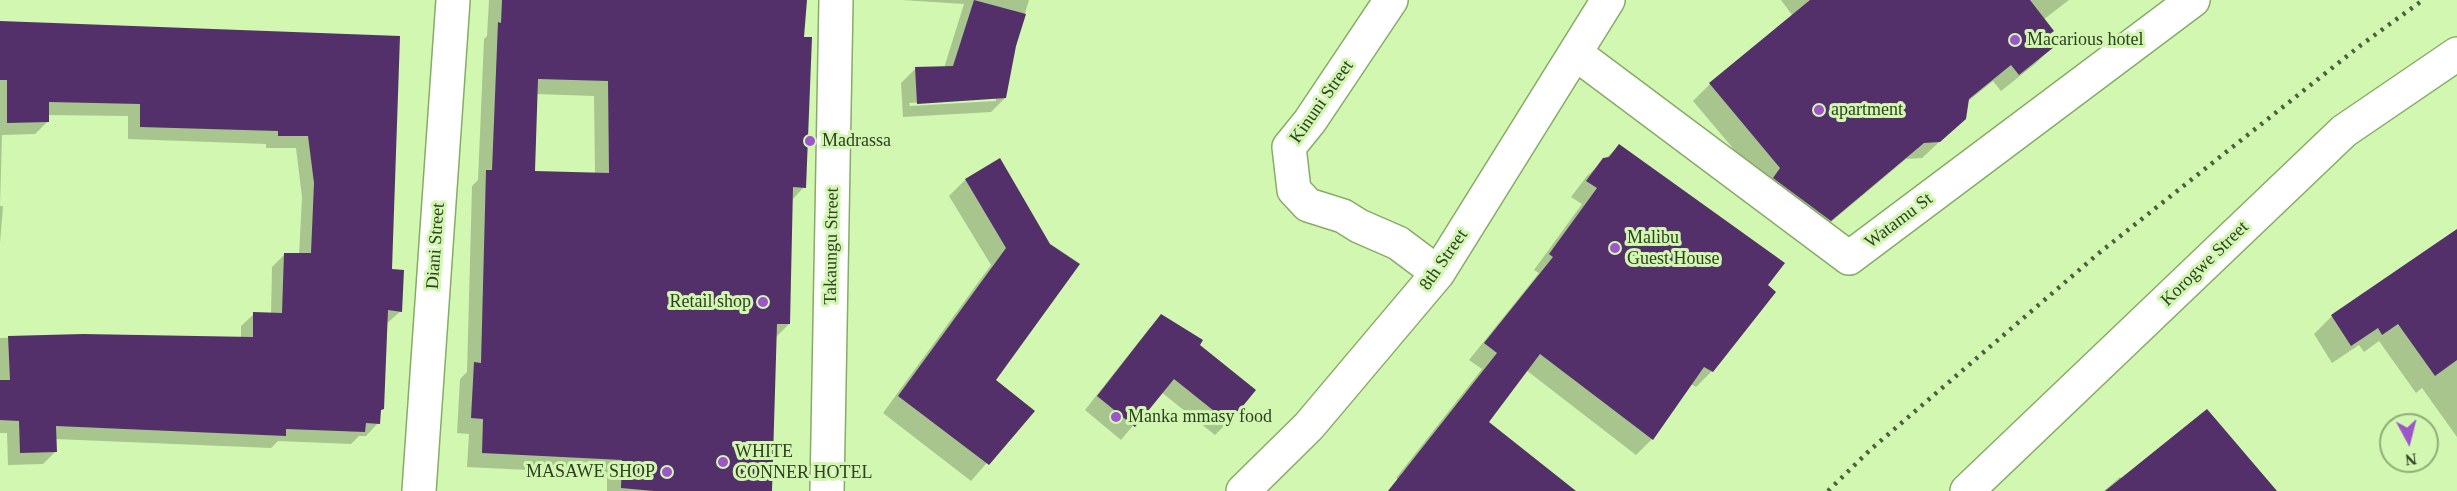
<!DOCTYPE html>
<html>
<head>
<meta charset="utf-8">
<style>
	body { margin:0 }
	#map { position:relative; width:2457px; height:491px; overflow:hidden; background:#d1f7b1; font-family:"Times New Roman",serif }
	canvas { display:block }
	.north { position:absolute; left:2379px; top:413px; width:60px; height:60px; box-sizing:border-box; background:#d1f7b1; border:2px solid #91ad78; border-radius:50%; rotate:173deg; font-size:16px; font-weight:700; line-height:24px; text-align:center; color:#303f23 }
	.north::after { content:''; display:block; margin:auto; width:21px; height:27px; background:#9e55c9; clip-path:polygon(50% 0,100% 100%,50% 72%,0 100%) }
</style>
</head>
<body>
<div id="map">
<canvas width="2457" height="491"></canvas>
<div class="north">N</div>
</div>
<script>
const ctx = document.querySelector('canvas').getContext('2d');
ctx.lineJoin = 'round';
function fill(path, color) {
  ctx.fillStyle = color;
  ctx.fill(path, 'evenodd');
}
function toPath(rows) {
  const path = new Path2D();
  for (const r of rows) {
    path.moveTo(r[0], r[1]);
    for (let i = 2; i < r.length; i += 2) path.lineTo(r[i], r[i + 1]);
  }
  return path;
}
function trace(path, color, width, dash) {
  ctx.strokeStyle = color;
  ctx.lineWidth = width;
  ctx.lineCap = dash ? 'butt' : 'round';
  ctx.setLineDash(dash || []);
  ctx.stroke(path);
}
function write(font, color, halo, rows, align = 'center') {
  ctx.font = font + ' "Times New Roman",serif';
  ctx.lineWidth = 6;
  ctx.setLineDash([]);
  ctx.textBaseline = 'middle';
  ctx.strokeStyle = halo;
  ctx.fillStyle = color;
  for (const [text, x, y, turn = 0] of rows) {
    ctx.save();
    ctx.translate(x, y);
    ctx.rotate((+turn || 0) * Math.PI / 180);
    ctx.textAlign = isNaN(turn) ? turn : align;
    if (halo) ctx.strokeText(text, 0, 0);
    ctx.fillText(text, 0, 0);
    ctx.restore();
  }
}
fill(toPath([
	[489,0,806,0,803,38,804,187,792,200,789,324,775,338,771,491,607,491,607,474,467,467,469,434,457,433,460,379,467,372,472,186,478,180,484,39,487,36],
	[536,94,594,96,595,174,533,173],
	[902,0,1029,0,1015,46,1005,98,991,112,903,117,901,83,915,69,944,68,964,4],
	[996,98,996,101,910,106,909,103],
	[1781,0,2069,0,2043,20,2045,38,2052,47,2035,64,2001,91,1993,81,1967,102,1965,118,1922,158,1906,159,1813,237,1764,185,1693,101,1710,84,1793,16],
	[0,23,399,37,390,271,401,311,386,324,382,409,379,412,378,423,366,436,359,436,351,444,278,441,271,448,55,439,56,451,43,464,8,465,7,433,0,433,0,338,83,335,241,338,241,326,254,314,271,314,272,267,285,254,299,255,302,197,296,148,266,148,266,144,128,139,128,116,47,115,47,122,35,134,2,135,0,206,3,206,0,243],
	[1619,146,1774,292,1712,371,1696,387,1691,384,1652,439,1636,455,1526,370,1487,422,1574,491,1388,491,1398,479,1396,478,1482,369,1469,360,1539,273,1534,270,1582,204,1571,197,1587,176],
	[1000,160,1049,245,994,380,1032,411,971,481,883,413,991,265,949,196,965,180],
	[2457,233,2457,437,2422,388,2416,393,2379,341,2364,352,2359,345,2332,363,2314,334,2332,316,2450,235],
	[1161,316,1198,345,1228,422,1215,435,1161,392,1121,440,1085,410,1148,330],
	[2120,477,2122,479,2275,491,2104,491]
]), '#0003');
fill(toPath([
	[502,0,807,0,804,37,812,37,806,188,793,187,790,324,777,324,772,491,654,491,621,488,622,460,482,453,483,419,471,418,474,362,481,363,486,170,492,170,498,22,501,23],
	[538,79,608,81,609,173,535,171],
	[974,0,1026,14,1016,46,1006,98,917,104,915,67,953,66],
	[1810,0,2030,0,2054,31,2046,37,2054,47,2019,75,2011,65,1969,99,1966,119,1940,142,1924,143,1831,221,1773,178,1780,168,1709,83],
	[0,21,400,36,392,269,404,270,402,312,388,310,384,409,381,410,380,424,366,423,365,432,286,429,286,436,56,426,57,452,20,453,19,421,0,420,0,380,10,380,8,336,83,334,253,337,253,312,282,313,284,253,311,253,314,183,308,136,278,136,278,131,140,127,140,104,49,102,49,122,7,123,7,80,0,80],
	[1619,144,1785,263,1768,285,1776,292,1713,372,1704,367,1653,440,1540,354,1489,422,1576,491,1388,491,1497,353,1484,343,1553,257,1549,254,1597,188,1586,181,1603,158,1609,157],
	[1000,158,1050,244,1080,264,996,380,1035,411,989,465,898,396,1006,248,965,179],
	[2457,229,2457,360,2435,376,2398,324,2382,335,2378,328,2351,346,2331,315],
	[1161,314,1203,340,1200,345,1256,390,1229,423,1174,379,1135,427,1097,396],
	[2207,409,2277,491,2105,491]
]), '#533069');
const minor = toPath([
	[1391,0,1310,121,1289,147,1294,190,1308,205,1343,216,1359,226,1398,243,1438,273],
	[1575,53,1849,258,2193,0],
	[419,491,453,0],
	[827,491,836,0],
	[1243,491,1309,426,1438,273,1608,0],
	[1967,491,2344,131,2457,54]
]);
trace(minor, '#88ab68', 36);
trace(minor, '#fff', 33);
trace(toPath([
	[1828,491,1870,450,2099,253,2361,45,2423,0]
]), '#4d603d', 4.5, [3, 6]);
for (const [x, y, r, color] of [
	[2015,40,6,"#9e55c9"],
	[1819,110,6,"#9e55c9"],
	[810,141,6,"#9e55c9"],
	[1615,248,6,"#9e55c9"],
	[763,302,6,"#9e55c9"],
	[1116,417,6,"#9e55c9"],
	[723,462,6,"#9e55c9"],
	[667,472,6,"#9e55c9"]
]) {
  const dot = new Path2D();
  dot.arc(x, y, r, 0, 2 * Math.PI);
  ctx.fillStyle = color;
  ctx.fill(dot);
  trace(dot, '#d1f7b1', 2);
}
write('18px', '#303f23', '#d1f7b1', [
	["Macarious hotel",2027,40],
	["apartment",1831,110],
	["Madrassa",822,141],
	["Malibu",1627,238],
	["Guest House",1627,259],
	["Retail shop",751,302,"right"],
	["Manka mmasy food",1128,417],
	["WHITE",735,452],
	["CONNER HOTEL",735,473],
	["MASAWE SHOP",655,472,"right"]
], 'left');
write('18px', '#303f23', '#d1f7b1', [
	["Kinuni Street",1322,102,-55],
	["Watamu St",1899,221,-37],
	["Diani Street",436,246,-86],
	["Takaungu Street",832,246,-89],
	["8th Street",1444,260,-55],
	["Korogwe Street",2205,264,-44]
]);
</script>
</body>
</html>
